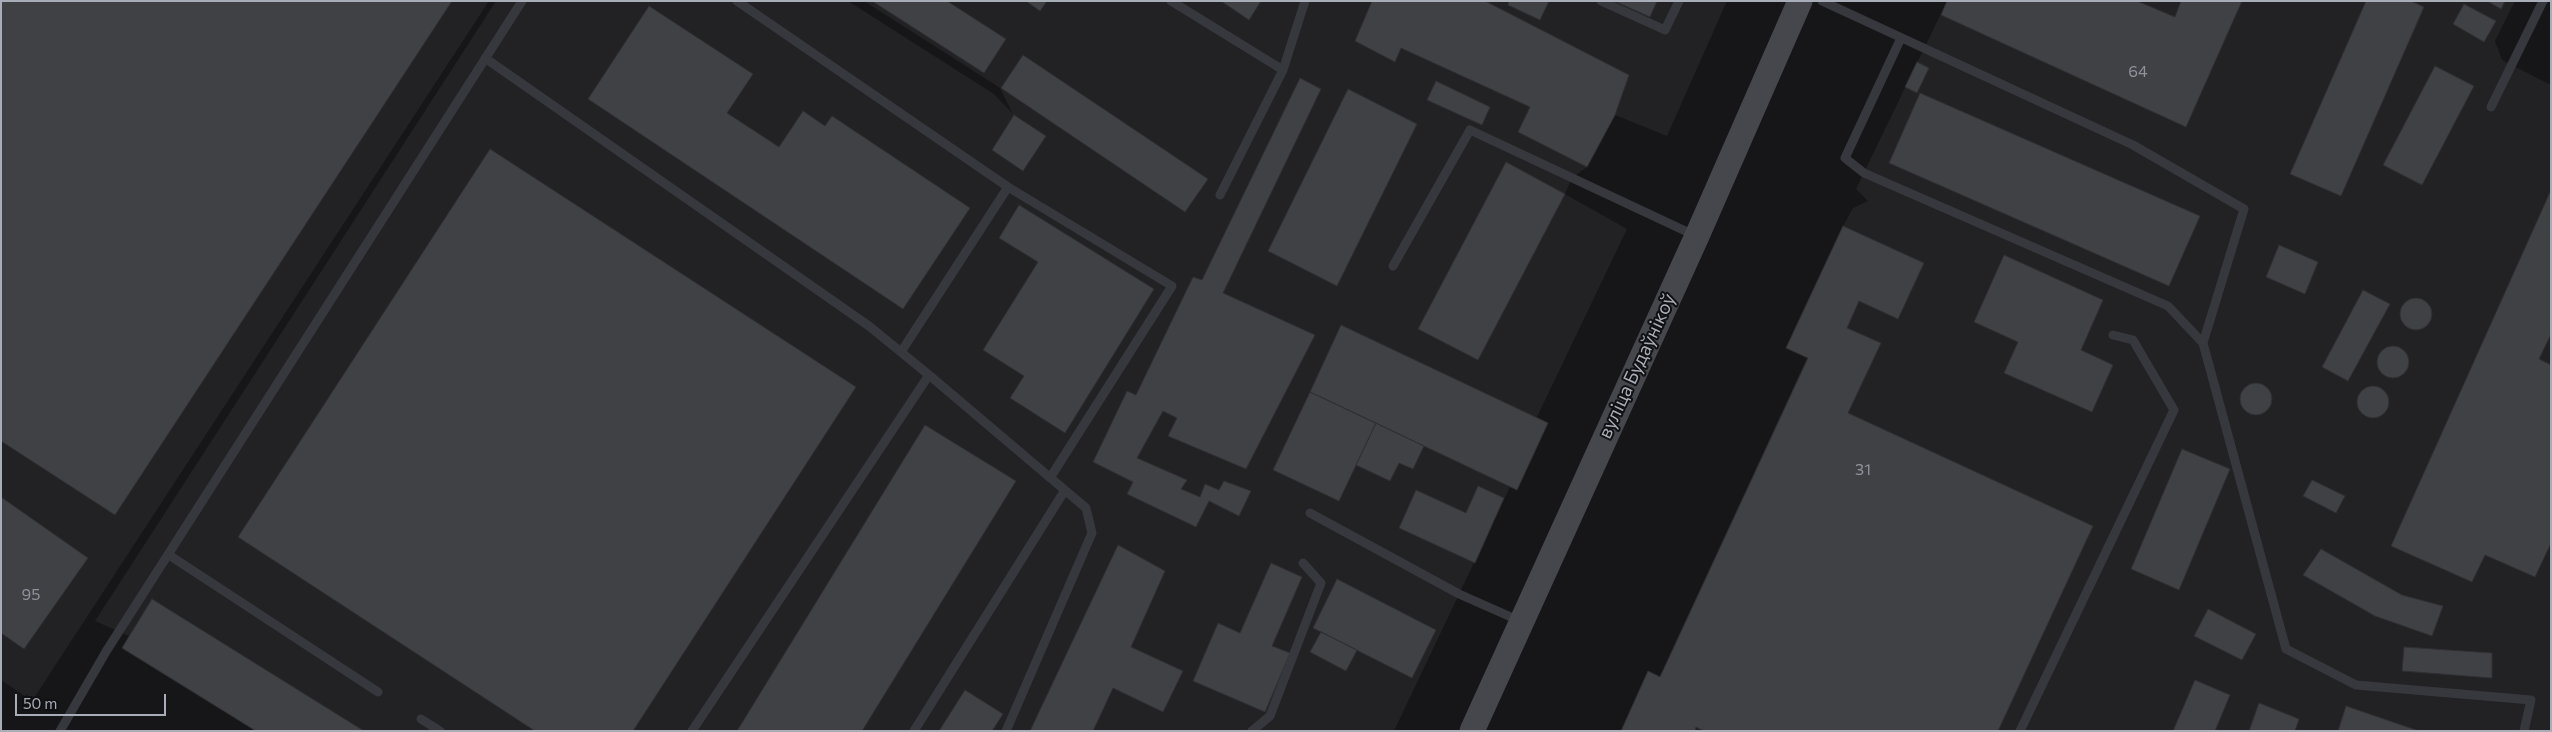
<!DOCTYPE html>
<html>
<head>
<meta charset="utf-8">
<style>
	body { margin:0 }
	#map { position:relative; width:2552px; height:732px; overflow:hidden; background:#161618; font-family:Commissioner,sans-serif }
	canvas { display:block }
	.frame { position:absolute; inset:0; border:2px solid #a8adb8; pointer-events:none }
	.scale { position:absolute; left:15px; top:694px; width:151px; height:22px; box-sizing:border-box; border:2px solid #a8adb8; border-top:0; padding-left:6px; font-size:15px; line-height:18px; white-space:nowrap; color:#a8adb8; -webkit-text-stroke:4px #111113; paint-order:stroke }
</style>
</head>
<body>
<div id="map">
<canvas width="2552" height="732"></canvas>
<div class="frame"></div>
<div class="scale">50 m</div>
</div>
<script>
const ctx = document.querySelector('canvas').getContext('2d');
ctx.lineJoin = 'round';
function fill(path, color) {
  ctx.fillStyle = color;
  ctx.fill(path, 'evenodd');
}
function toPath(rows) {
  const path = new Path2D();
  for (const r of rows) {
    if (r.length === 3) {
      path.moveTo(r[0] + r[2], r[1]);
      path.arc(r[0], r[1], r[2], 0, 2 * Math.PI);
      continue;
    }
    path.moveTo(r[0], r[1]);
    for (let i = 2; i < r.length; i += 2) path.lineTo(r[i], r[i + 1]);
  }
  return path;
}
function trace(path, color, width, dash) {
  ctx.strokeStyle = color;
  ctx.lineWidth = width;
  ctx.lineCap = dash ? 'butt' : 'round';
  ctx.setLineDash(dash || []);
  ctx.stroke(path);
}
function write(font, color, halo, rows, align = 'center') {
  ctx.font = font + ' Commissioner,sans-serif';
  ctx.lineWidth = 4;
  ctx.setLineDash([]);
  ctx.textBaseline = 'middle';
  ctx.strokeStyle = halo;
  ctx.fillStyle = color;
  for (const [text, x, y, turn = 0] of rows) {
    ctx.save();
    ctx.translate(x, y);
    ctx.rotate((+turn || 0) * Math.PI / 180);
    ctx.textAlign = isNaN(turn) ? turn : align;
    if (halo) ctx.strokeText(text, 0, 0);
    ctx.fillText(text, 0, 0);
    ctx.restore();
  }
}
fill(toPath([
	[1,1,489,1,32,701,1,680],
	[496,1,848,1,994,94,1013,114,1000,88,864,1,1727,1,1667,136,1615,115,1587,167,1572,178,1565,194,1627,229,1537,417,1548,423,1517,490,1510,487,1394,731,256,731,122,648,129,636,95,621],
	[1947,1,2515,1,2495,41,2502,60,2551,85,2551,731,1621,731,1648,671,1660,676,1807,358,1786,348,1843,226,1853,208,1868,201,1856,189]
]), '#222225');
const building = toPath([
	[1,1,452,1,115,515,1,441,1,1],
	[872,1,947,1,1006,39,984,73,872,1],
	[1026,1,1047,1,1040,11,1026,1],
	[1221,1,1261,1,1249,20,1221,1],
	[1372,1,1485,1,1629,75,1615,115,1587,167,1518,132,1530,107,1401,48,1395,62,1355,41,1372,1],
	[1509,1,1549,1,1540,20,1508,5,1509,1],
	[1614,1,1657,1,1650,17,1614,1],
	[1947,1,2137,1,2175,17,2181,1,2242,1,2186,127,1941,15,1947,1],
	[2366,1,2411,1,2424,7,2341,196,2290,174,2366,1],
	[2487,1,2505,1,2501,9,2487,1],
	[2464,4,2496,21,2484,42,2453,24,2464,4],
	[649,6,753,74,727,113,779,147,803,111,825,126,832,116,970,208,903,309,588,99,649,6],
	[1023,55,1208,179,1185,212,1001,88,1023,55],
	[1917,62,1929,68,1917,93,1905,87,1917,62],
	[2435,66,2474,86,2422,185,2383,165,2435,66],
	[1300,78,1321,89,1223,293,1315,335,1246,469,1168,436,1177,418,1163,411,1137,458,1187,480,1181,489,1200,497,1205,484,1219,490,1224,481,1251,491,1239,516,1209,501,1196,527,1127,494,1133,482,1093,462,1127,391,1136,395,1193,277,1202,280,1300,78],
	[1436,81,1490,107,1482,125,1427,100,1436,81],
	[1348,89,1417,124,1337,286,1268,251,1348,89],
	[1920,93,2200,216,2169,286,1889,163,1920,93],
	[1014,115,1046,136,1023,171,992,150,1014,115],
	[490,149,856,387,633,731,535,731,238,537,490,149],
	[1506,162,1565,194,1478,360,1418,329,1506,162],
	[2551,190,2551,334,2539,359,2551,365,2551,543,2535,577,2485,555,2472,582,2391,546,2551,190],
	[1019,205,1154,289,1065,433,1010,398,1024,376,983,350,1038,262,999,238,1019,205],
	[1843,226,1924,263,1898,319,1859,301,1847,328,1881,343,1848,413,2093,526,1998,731,1704,731,1696,727,1695,731,1621,731,1648,671,1660,677,1808,358,1786,348,1843,226],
	[2279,245,2318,262,2305,294,2266,277,2279,245],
	[2004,255,2103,300,2081,350,2113,365,2092,412,2004,373,2018,342,1974,322,2004,255],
	[2363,290,2390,304,2348,381,2322,367,2363,290],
	[2416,314,16],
	[1341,325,1548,423,1517,490,1310,392,1341,325],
	[2393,362,16],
	[2256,399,16],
	[2373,402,16],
	[1310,392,1376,423,1339,501,1273,470,1310,392],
	[1376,423,1424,446,1413,469,1399,463,1390,481,1356,465,1376,423],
	[925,425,1016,481,862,731,737,731,925,425],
	[2182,449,2230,469,2179,590,2131,569,2182,449],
	[2312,480,2345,496,2336,513,2303,496,2312,480],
	[1478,486,1504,498,1475,563,1399,528,1416,490,1466,513,1478,486],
	[1,497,88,558,24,649,1,633,1,497],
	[1118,545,1165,571,1131,647,1183,671,1163,712,1113,688,1093,731,1030,731,1118,545],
	[2321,549,2402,595,2443,606,2432,636,2375,616,2303,575,2321,549],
	[1271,563,1302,577,1272,646,1290,653,1265,712,1193,681,1218,623,1240,633,1271,563],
	[1337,579,1436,630,1412,678,1313,628,1337,579],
	[152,599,364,731,256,731,122,648,152,599],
	[2208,609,2256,634,2242,660,2194,636,2208,609],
	[1321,632,1357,650,1346,671,1310,652,1321,632],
	[2404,647,2492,653,2492,678,2402,671,2404,647],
	[2195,680,2230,695,2215,731,2173,731,2195,680],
	[965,690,1003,714,992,731,939,731,965,690],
	[2259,703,2299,719,2295,731,2249,731,2259,703],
	[2346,706,2419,731,2338,731,2346,706]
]);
fill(building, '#404145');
trace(building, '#303034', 1);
trace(toPath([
	[737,1,1008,187,1172,286,1050,478],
	[1171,1,1283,70],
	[1601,1,1665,30,1679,1],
	[1822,1,2133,145,2244,209,2203,343,2168,306,1864,173,1845,158,1901,38],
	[485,58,869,326,929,375,692,731],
	[2491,107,2543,1],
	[1220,195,1283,70,1305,1],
	[1393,266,1470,130,1696,236],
	[2203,343,2286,649,2356,685,2531,700,2524,731],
	[901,352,1008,187],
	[929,375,1086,508,1092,533,1006,731],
	[1310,513,1459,594,1520,621],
	[169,555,378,692],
	[421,719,440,731],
	[60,731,107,650,522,1],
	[914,731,1065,490],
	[1252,731,1270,716,1321,583,1303,563],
	[2020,731,2174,410,2133,340,2113,335]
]), '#37383d', 9);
trace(toPath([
	[1472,731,1697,236,1800,1]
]), '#45474d', 25);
write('16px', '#8e929b', null, [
	["64",2138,72],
	["31",1863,470],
	["95",31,595]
]);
write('19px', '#a8adb8', '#111113', [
	["вуліца Будаўнікоў",1637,366,-65]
]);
</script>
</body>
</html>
